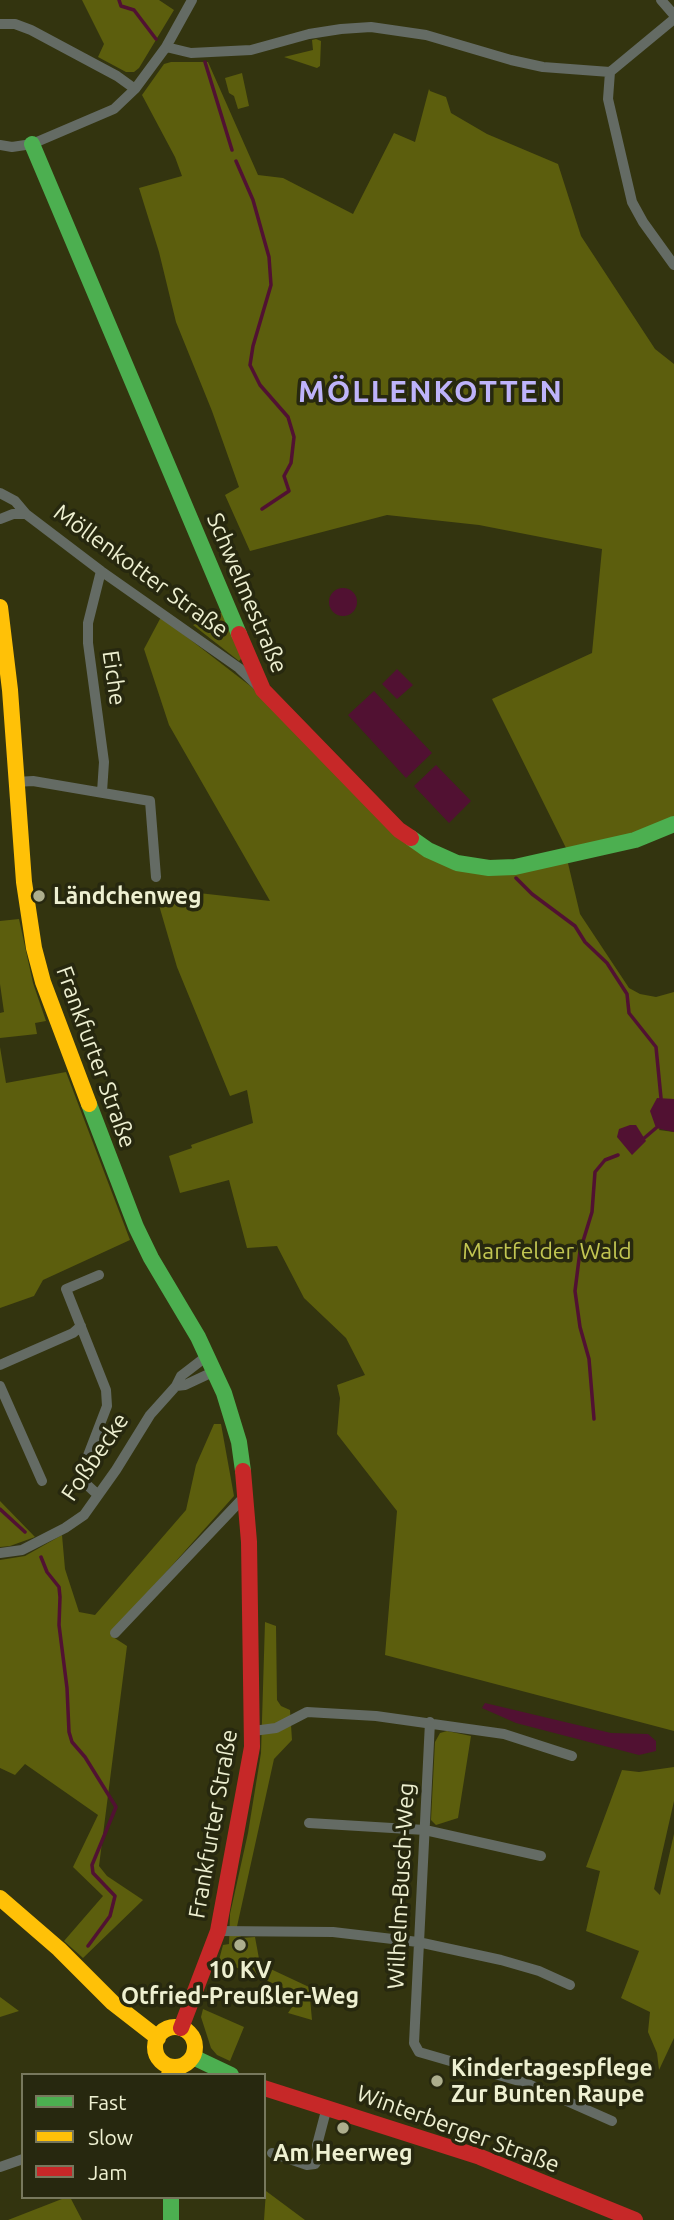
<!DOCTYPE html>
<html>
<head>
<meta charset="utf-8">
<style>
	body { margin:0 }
	#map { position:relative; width:674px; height:2220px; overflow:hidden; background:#33340f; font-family:Ubuntu,sans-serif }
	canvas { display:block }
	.legend { position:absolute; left:21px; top:2073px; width:245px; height:126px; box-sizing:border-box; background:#27280f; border:2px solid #77785d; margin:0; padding:9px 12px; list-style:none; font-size:21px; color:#eef0d1 }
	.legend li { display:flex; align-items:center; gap:14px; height:35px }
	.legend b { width:35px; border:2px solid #77785d }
</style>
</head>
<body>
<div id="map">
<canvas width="674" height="2220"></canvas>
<ul class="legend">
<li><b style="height:9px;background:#4caf50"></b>Fast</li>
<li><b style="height:9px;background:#ffc107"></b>Slow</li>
<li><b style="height:9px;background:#c62828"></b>Jam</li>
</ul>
</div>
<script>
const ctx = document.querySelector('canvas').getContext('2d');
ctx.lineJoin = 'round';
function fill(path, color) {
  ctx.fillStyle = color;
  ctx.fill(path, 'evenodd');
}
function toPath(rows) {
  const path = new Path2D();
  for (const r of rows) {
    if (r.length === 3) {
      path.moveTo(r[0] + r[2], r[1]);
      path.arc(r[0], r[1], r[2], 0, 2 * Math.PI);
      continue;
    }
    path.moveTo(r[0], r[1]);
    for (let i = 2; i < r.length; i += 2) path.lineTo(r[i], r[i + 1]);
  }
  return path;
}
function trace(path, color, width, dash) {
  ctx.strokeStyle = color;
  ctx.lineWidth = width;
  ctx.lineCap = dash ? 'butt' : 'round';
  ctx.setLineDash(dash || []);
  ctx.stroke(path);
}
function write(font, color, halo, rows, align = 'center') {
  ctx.font = font + ' Ubuntu,sans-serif';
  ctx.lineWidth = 7;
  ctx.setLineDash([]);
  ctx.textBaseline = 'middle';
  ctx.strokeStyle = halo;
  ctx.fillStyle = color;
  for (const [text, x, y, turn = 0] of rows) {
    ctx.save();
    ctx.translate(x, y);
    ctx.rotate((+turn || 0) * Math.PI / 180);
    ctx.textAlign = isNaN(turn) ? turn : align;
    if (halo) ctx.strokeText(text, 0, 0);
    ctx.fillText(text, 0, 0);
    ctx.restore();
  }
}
fill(toPath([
	[82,0,159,0,174,10,139,68,134,72,126,72,98,57,104,44],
	[316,39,321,41,320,66,317,68,284,57,313,50,312,40],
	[171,62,208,62,258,175,283,178,353,214,394,133,415,142,429,89,430,91,446,97,451,113,487,134,558,164,581,236,655,349,674,364,674,820,634,835,567,850,492,699,592,653,602,549,479,525,387,515,250,551,225,495,239,487,212,411,176,322,159,252,139,188,182,176,175,157,142,95,164,64],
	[242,73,249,106,238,109,234,96,229,93,225,78],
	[223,612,243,657,239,661,193,625],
	[161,617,262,695,382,819,456,866,567,859,580,914,629,988,640,994,656,997,674,992,674,1099,659,1130,674,1132,674,1731,385,1655,397,1511,337,1434,340,1398,337,1385,365,1375,346,1338,304,1298,277,1246,247,1248,229,1180,180,1193,169,1156,192,1148,191,1145,253,1123,247,1090,230,1096,177,967,154,888,270,901,169,725,144,649],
	[19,919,33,983,46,1021,35,1023,37,1034,0,1038,0,1013,4,1012,0,984,0,921],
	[0,1047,6,1083,66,1072,130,1240,43,1280,34,1296,0,1308],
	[214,1424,221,1424,234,1496,110,1635,127,1646,99,1866,107,1876,143,1900,83,1958,64,1941,103,1896,73,1867,98,1815,25,1764,15,1775,0,1768,0,1560,25,1556,62,1535,65,1569,79,1612,95,1615,186,1510,196,1465],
	[0,1501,35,1537,10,1546,0,1547],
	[265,1622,276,1626,277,1700,281,1706,290,1710,292,1740,274,1759,236,1931,242,1938,255,1937,260,1964,309,1987,312,2020,288,2013,300,1995,219,1960,223,1945,229,1944,230,1914,248,1833,261,1753],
	[447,1731,471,1736,458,1818,436,1825,431,1820,435,1742,440,1733],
	[674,1767,674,1801,654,1889,660,1895,674,1834,674,2038,659,2070,657,2053,648,2032,650,2012,621,1998,639,1951,586,1931,600,1871,586,1867,622,1770,639,1772],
	[0,1997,19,2011,0,2017],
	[203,2009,244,2027,230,2061,217,2055,211,2048,201,2017],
	[266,2191,305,2220,264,2220],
	[67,2197,70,2197,82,2220,8,2220]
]), '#5c5e0d');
fill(toPath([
	[343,602,14],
	[397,669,413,685,397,699,382,684],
	[374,691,432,753,406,778,348,715],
	[436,765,471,801,449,823,414,786],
	[657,1098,674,1099,674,1132,656,1128,650,1111],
	[630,1125,636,1125,646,1141,632,1155,617,1137,619,1129],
	[485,1703,611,1733,648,1734,656,1741,656,1751,639,1755,516,1723,482,1708]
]), '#511132');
trace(toPath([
	[119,0,121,6,134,10,156,39],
	[205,62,232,150],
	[236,161,253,200,269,257,271,285,253,346,250,365,260,385,288,417,294,437,291,463,284,476,289,491,262,509],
	[516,878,532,894,575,926,585,942,607,963,627,994,629,1013,656,1047,661,1098],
	[642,1140,656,1128],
	[594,1419,589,1359,580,1327,575,1291,580,1251,592,1212,595,1172,605,1160,618,1155],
	[0,1509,25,1532],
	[41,1557,47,1572,59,1587,60,1597,59,1625,67,1688,69,1732,72,1742,85,1757,116,1807,92,1865,93,1873,115,1896,110,1916,88,1946]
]), '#511132', 3.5);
trace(toPath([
	[661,0,674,15],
	[0,24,15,24,31,30,117,76,135,89],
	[166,47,191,53,251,50,309,34,341,29,371,27,426,35,511,60,543,67,610,72,674,19],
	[610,72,608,99,632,202,643,222,674,265],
	[0,145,12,147,32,144,114,109,135,89,166,47,192,0],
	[0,493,15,501,26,514,101,571,239,668,258,686],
	[0,519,13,514,26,514],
	[101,571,88,623,88,643,104,762,102,792],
	[16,782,33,781,150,801,156,877],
	[0,1365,73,1333,81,1326],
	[0,1386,42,1481],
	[176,1386,185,1385,215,1371],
	[98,1495,85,1483,82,1471,107,1406,106,1390,66,1289,99,1275],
	[0,1553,22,1550,65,1528,84,1515,116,1470,150,1415,176,1386,181,1376,207,1356],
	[115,1633,246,1495],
	[430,1722,414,2043,419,2052,526,2083,612,2121],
	[253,1731,276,1728,307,1712,376,1716,504,1734,572,1756],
	[309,1823,425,1830,541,1856],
	[218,1931,333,1932,418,1942,501,1960,539,1971,570,1985],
	[272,2153,307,2165,315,2164,319,2157,317,2145,327,2107],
	[0,2167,23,2159]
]), '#646b64', 10);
trace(toPath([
	[32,144,239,634],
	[411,838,428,850,457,863,489,868,515,867,635,840,674,824],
	[89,1104,136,1227,151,1258,198,1337,224,1393,239,1442,243,1471],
	[193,2057,231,2075],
	[171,2197,171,2220]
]), '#4caf50', 16);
trace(toPath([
	[0,607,10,690,24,882,34,948,43,982,89,1104],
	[0,1898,59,1949,113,2003,158,2038],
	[175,2047,20],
	[169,2075,171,2067]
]), '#ffc107', 16);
trace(toPath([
	[239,634,263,690,399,830,411,838],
	[181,2028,218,1931,252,1747,249,1542,243,1471],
	[264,2088,480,2157,635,2220]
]), '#c62828', 16);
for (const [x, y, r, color] of [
	[39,896,7,"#adae8d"],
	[240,1945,7,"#adae8d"],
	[437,2081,7,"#adae8d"],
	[343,2128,7,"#adae8d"]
]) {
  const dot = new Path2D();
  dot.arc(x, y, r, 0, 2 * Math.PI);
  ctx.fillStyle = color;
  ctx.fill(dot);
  trace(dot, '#27280f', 2.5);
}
write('23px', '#eef0d1', '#27280f', [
	["Möllenkotter Straße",141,571,36],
	["Schwelmestraße",247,593,67],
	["Eiche",114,678,82],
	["Frankfurter Straße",96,1057,70],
	["Foßbecke",95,1457,-56],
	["Frankfurter Straße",213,1824,-80],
	["Wilhelm-Busch-Weg",401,1886,-87],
	["Winterberger Straße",458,2129,20]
]);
write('bold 23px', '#eef0d1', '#27280f', [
	["Ländchenweg",53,896],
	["10 KV",240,1970,"center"],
	["Otfried-Preußler-Weg",240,1996,"center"],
	["Kindertagespflege",451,2068],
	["Zur Bunten Raupe",451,2094],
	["Am Heerweg",343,2153,"center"]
], 'left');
write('23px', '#c2c652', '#27280f', [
	["Martfelder Wald",547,1251]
]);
ctx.letterSpacing = '2px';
write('bold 30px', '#beb3fa', '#27280f', [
	["MÖLLENKOTTEN",431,392]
]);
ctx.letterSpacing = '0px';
</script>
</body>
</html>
